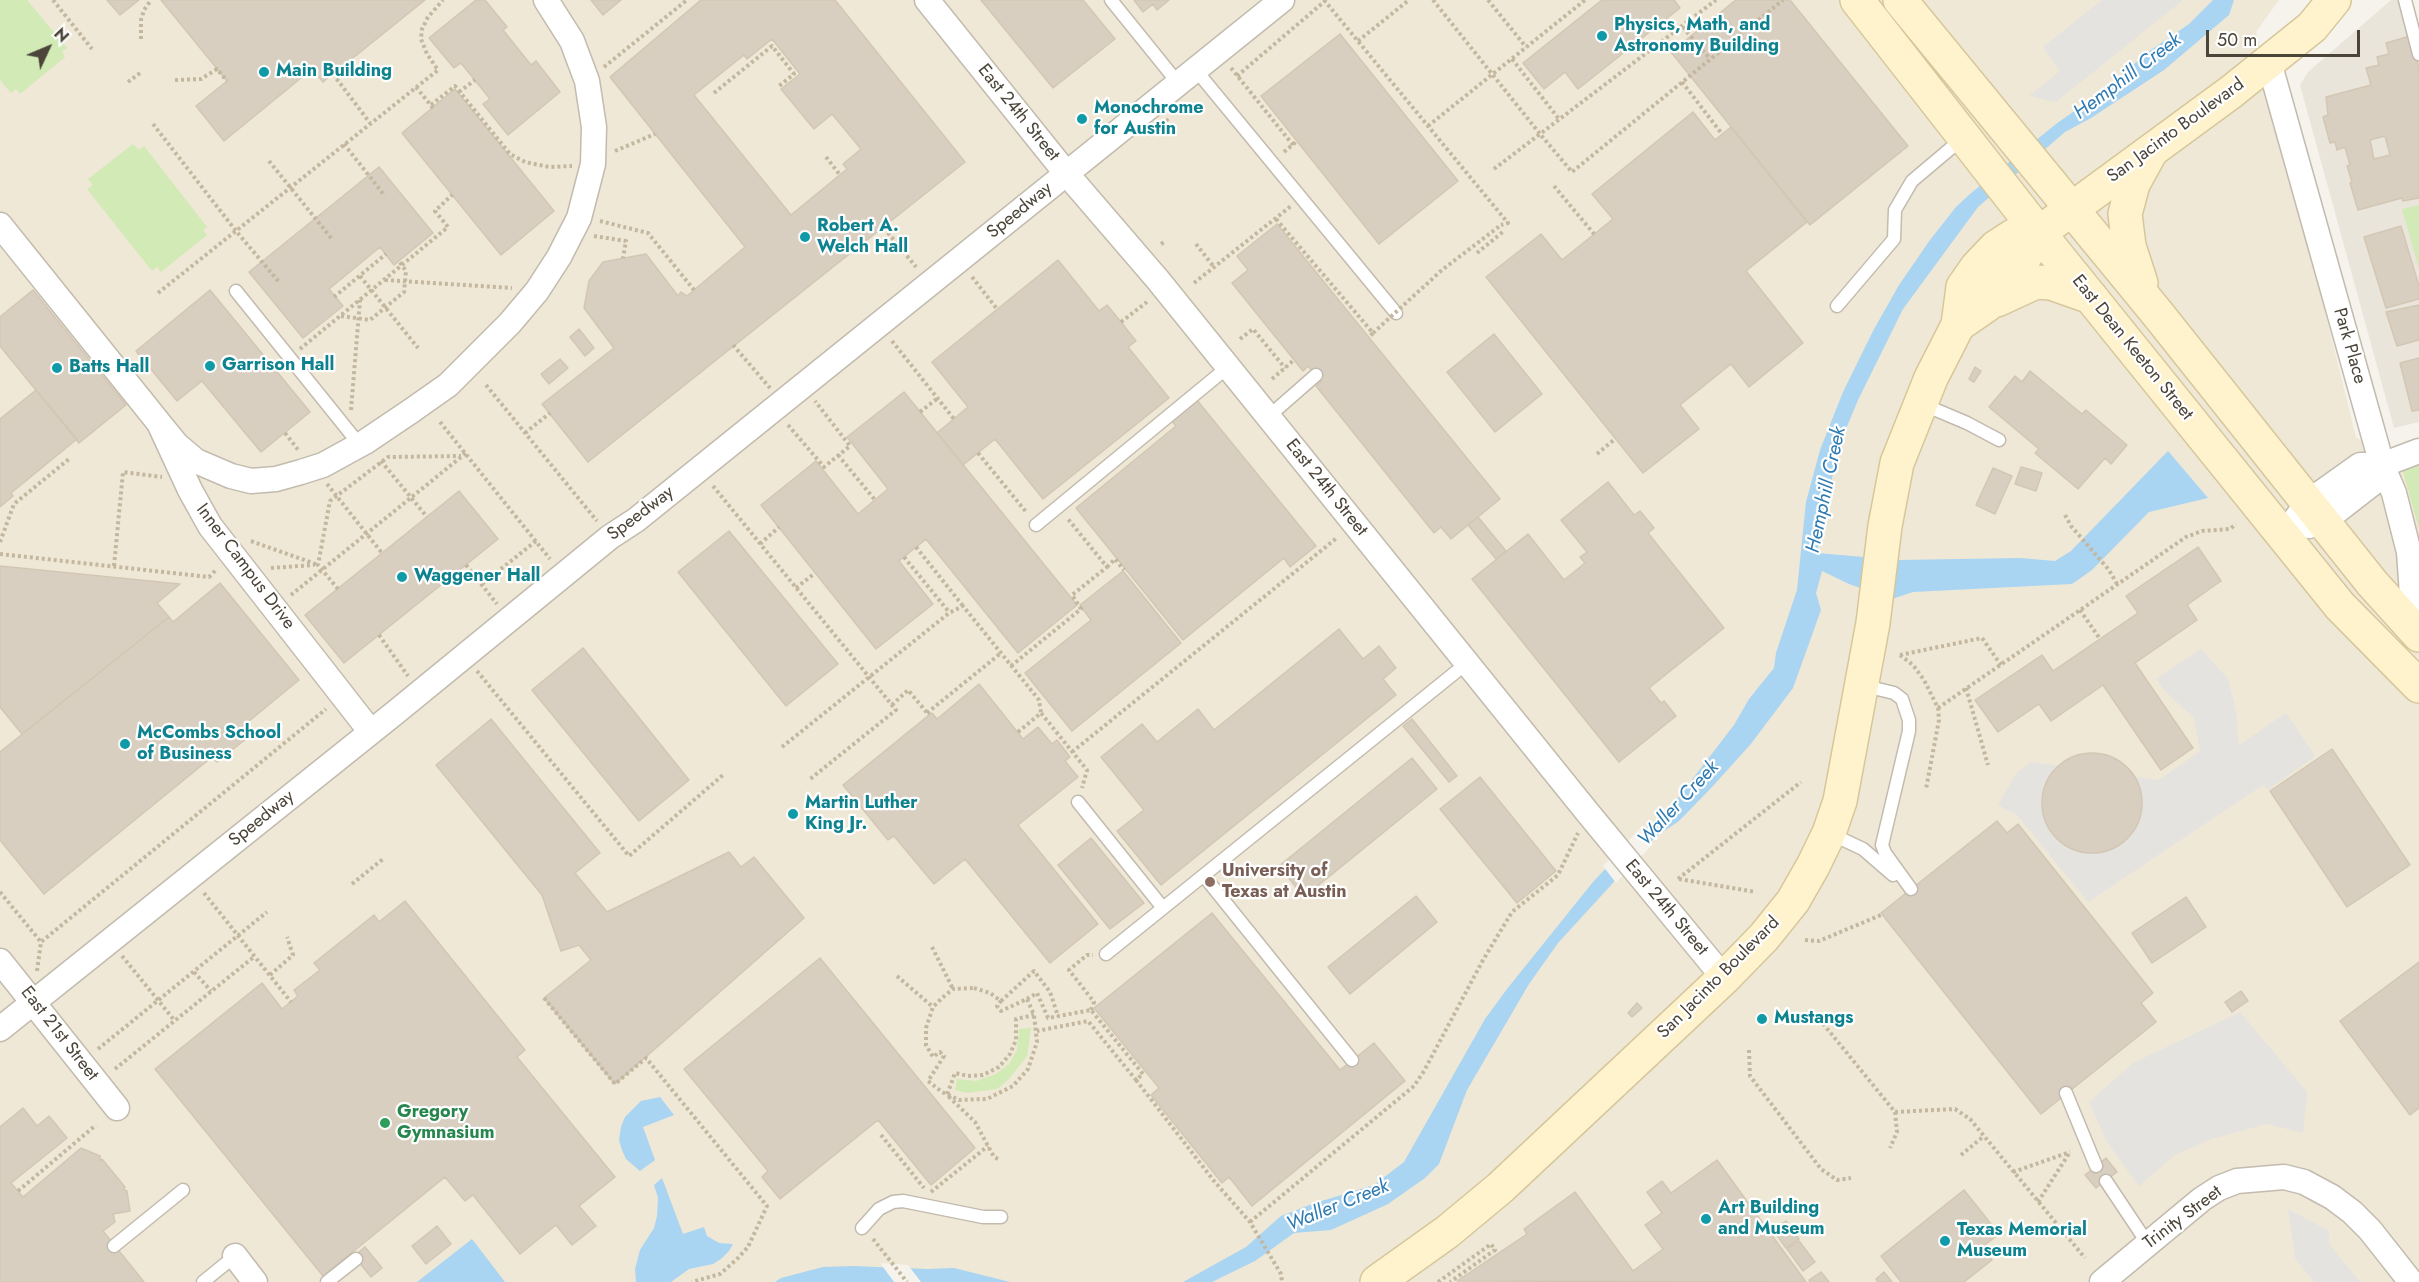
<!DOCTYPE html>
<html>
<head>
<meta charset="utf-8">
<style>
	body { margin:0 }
	#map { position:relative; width:2419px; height:1282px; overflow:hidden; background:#f6f3ec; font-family:Jost,sans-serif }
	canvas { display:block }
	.north { position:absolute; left:18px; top:18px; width:60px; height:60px; -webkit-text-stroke:4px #fff; paint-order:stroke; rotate:46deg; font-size:16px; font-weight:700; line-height:24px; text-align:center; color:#4b4439 }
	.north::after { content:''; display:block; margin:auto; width:21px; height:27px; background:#4b4439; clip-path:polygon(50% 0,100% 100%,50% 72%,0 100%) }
	.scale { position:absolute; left:2206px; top:30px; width:154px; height:27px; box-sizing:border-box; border:3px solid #4b4439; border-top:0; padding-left:8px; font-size:18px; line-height:21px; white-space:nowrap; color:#4b4439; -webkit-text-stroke:4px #fff; paint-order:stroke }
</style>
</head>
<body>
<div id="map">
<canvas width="2419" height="1282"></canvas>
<div class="north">N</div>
<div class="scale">50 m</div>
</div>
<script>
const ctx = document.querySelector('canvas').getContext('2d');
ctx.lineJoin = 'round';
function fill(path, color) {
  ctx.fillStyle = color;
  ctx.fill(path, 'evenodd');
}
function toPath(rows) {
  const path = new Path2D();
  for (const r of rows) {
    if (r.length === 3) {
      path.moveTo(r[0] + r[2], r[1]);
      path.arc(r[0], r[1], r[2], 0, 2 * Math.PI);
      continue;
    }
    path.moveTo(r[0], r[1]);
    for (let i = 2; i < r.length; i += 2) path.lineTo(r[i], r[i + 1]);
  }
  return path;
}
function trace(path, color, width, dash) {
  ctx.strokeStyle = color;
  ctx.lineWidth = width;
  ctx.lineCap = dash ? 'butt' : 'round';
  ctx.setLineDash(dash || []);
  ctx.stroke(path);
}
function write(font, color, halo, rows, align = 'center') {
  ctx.font = font + ' Jost,sans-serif';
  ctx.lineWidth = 4.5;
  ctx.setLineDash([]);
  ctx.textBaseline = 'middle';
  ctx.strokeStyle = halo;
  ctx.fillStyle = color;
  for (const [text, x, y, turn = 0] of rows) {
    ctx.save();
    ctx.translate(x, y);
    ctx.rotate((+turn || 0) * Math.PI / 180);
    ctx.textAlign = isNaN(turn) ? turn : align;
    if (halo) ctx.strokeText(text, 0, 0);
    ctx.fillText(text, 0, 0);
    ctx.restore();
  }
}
fill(toPath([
	[2391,0,2411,0,2419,30,2419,422,2394,428,2300,85,2308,72]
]), '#eae5da');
fill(toPath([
	[0,0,2279,0,2256,32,2356,437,2419,482,2419,1282,0,1282]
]), '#efe8d6');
fill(toPath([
	[0,0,27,0,67,48,62,52,65,57,20,94,16,89,11,93,0,80],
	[133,144,139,150,144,146,207,227,203,230,207,235,161,272,157,267,152,271,87,189,93,185,88,179],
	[2419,205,2419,269,2402,209],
	[2419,463,2419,529,2402,468],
	[1031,1028,1027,1056,1008,1080,997,1089,967,1093,955,1090,957,1079,976,1081,996,1074,1009,1064,1017,1050,1019,1029]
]), '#d2eab5');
fill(toPath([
	[2102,0,2183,0,2056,102,2029,96,2060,71,2043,47],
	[2201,649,2228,679,2236,712,2239,745,2286,713,2315,756,2268,790,2263,785,2088,902,2018,816,1998,805,2017,772,2032,762,2159,780,2200,751,2194,718,2164,690,2156,679],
	[2240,1012,2307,1092,2303,1133,2267,1124,2211,1139,2175,1155,2139,1186,2107,1142,2089,1102,2133,1063],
	[2288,1209,2329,1231,2329,1244,2360,1282,2314,1282,2295,1258]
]), '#e5e3e0');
fill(toPath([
	[2213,0,2234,0,2229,15,2164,70,2091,118,2065,132,1978,207,1903,309,1858,400,1838,448,1817,553,1899,560,2020,558,2055,561,2071,551,2168,451,2208,498,2149,512,2092,570,2072,584,1913,592,1892,599,1849,584,1822,571,1816,593,1821,610,1793,688,1750,745,1712,787,1679,821,1655,837,1558,943,1529,984,1467,1090,1439,1164,1425,1178,1388,1204,1331,1230,1294,1233,1255,1261,1212,1282,1183,1282,1246,1247,1281,1216,1312,1204,1374,1185,1404,1162,1485,1019,1507,989,1593,882,1637,835,1671,807,1734,725,1749,699,1774,668,1776,653,1797,590,1806,502,1820,450,1843,392,1873,331,1899,285,1930,240,1956,207,1970,194,2056,124,2104,90,2148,52,2189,24],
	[660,1097,674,1115,643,1127,655,1160,640,1171,626,1159,622,1150,619,1140,621,1127,625,1117,641,1101],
	[662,1178,683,1234,704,1227,707,1236,719,1243,733,1244,729,1251,721,1259,713,1264,689,1269,671,1282,636,1282,635,1269,640,1250,654,1228,657,1216,658,1198,654,1185],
	[472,1239,505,1282,417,1282],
	[853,1266,927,1269,954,1268,1010,1282,775,1282,781,1278,823,1267]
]), '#a9d4f2');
fill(toPath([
	[1640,829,1652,845,1616,883,1603,866],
	[880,1263,908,1265,921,1282,894,1282]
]), '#f6f3ec');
const building = toPath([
	[107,0,139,0,120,15,107,0],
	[161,0,425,0,323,82,312,69,224,141,196,106,227,81,161,0],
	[476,0,485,0,507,27,503,30,531,65,536,61,560,92,508,135,483,104,490,99,461,63,454,68,429,38,476,0],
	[591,0,621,0,603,15,591,0],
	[701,0,835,0,965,162,588,462,542,404,614,348,584,308,589,281,603,262,646,254,678,296,681,292,687,296,745,247,610,77,701,0],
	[772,39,800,74,781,89,814,129,832,114,861,149,843,164,847,169,791,215,694,95,744,55,747,59,772,39],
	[981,0,1083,0,1115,39,1053,88,981,0],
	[1134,0,1169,0,1157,10,1153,4,1143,12,1134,0],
	[1602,0,1674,0,1680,8,1578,89,1565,72,1544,89,1523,63,1602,0],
	[1736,0,1790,0,1908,146,1810,225,1671,52,1736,0],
	[1340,34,1458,181,1379,244,1261,96,1340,34],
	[2410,36,2419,67,2419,198,2403,201,2402,198,2358,210,2350,183,2352,182,2347,166,2350,165,2345,147,2337,150,2335,142,2330,143,2323,117,2328,115,2326,97,2371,85,2366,68,2379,65,2377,57,2389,54,2386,43,2410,36],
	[2385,136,2390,155,2374,159,2370,140,2385,136],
	[455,89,554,211,501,255,402,133,455,89],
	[1693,112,1715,140,1731,127,1807,222,1746,271,1803,343,1749,387,1731,364,1680,405,1699,429,1643,473,1486,277,1541,234,1562,260,1613,219,1592,194,1693,112],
	[379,167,433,233,394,265,380,247,329,289,343,306,303,338,249,272,379,167],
	[1277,224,1500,499,1451,539,1441,527,1434,533,1316,386,1321,382,1316,375,1308,366,1303,371,1232,283,1248,270,1237,256,1277,224],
	[2401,226,2419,286,2419,299,2386,308,2364,237,2401,226],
	[1058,260,1099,311,1107,305,1121,322,1136,341,1128,347,1169,398,1043,499,995,439,963,465,937,433,968,407,932,362,1058,260],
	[33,290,126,405,79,443,0,346,0,317,33,290],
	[210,290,310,412,261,452,202,381,177,401,136,351,210,290],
	[2419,305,2419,340,2397,346,2386,312,2419,305],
	[579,329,594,348,585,356,570,337,579,329],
	[1494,334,1542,394,1495,432,1447,372,1494,334],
	[2419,358,2419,410,2412,411,2400,363,2419,358],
	[560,359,568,368,549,384,541,374,560,359],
	[1975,367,1981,371,1974,382,1969,379,1975,367],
	[2030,371,2082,414,2086,410,2127,445,2111,464,2105,458,2078,489,2035,453,2039,449,1989,407,2015,376,2022,382,2030,371],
	[36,390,77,439,11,493,13,496,0,507,0,419,36,390],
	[904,392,1077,605,1018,653,926,539,899,561,933,604,876,649,761,505,816,461,858,514,888,489,847,437,904,392],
	[1196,399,1316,546,1290,567,1284,558,1183,640,1076,508,1176,426,1171,420,1196,399],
	[2021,467,2042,473,2036,491,2015,484,2021,467],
	[1993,468,2012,476,1995,514,1976,505,1993,468],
	[1608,482,1634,515,1640,511,1654,528,1648,533,1724,628,1649,688,1661,703,1664,701,1676,716,1619,762,1472,579,1528,534,1564,580,1585,563,1580,557,1587,552,1561,520,1608,482],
	[459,491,498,539,344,663,305,615,459,491],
	[1478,517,1506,551,1496,559,1468,525,1478,517],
	[729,531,838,664,786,706,678,572,729,531],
	[2198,547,2221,581,2187,605,2197,620,2135,663,2193,748,2161,770,2103,685,2051,721,2039,704,1998,732,1975,700,2042,655,2053,671,2138,613,2126,596,2198,547],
	[0,566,180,584,157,603,169,617,22,734,0,707,0,566],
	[1123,571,1181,643,1072,731,1025,673,1091,620,1080,605,1123,571],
	[220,583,299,680,243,726,251,735,217,762,212,757,44,894,0,840,0,752,169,617,173,622,220,583],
	[1339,629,1363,659,1379,646,1396,668,1383,679,1396,695,1161,885,1117,831,1144,810,1101,757,1142,724,1157,742,1198,709,1214,730,1339,629],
	[583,648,689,780,639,821,532,690,583,648],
	[979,684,1023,739,1038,727,1052,744,1057,740,1070,757,1065,761,1078,777,1018,825,1098,924,1050,963,965,859,934,884,894,836,888,840,843,785,929,715,932,713,937,719,979,684],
	[491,719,600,853,575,873,607,912,729,852,741,867,754,857,804,918,615,1084,544,998,591,960,579,945,561,951,542,895,436,765,491,719],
	[1412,719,1457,776,1449,782,1403,726,1412,719],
	[2332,749,2410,865,2347,907,2270,791,2332,749],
	[2092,803,50],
	[1412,758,1437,789,1304,897,1279,866,1412,758],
	[1480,777,1556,871,1517,903,1440,809,1480,777],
	[1997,821,2007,833,2018,824,2153,993,2141,1003,2156,1022,2041,1114,1881,913,1997,821],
	[1091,838,1144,903,1110,929,1058,865,1091,838],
	[1416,896,1437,922,1350,994,1328,967,1416,896],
	[2186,897,2206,927,2152,963,2132,933,2186,897],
	[405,901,525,1050,517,1057,615,1177,579,1206,596,1226,572,1245,556,1225,520,1254,473,1195,465,1201,445,1177,323,1276,155,1069,262,983,282,1009,298,996,294,990,320,970,314,963,374,915,379,922,405,901],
	[1212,913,1340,1070,1374,1043,1405,1081,1252,1206,1229,1177,1222,1183,1151,1095,1159,1088,1094,1008,1212,913],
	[820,958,975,1148,931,1185,878,1120,780,1199,762,1177,768,1171,684,1069,820,958],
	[2419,962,2419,1108,2410,1115,2340,1021,2419,962],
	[2241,991,2248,1001,2232,1012,2225,1002,2241,991],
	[1637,1003,1642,1008,1632,1017,1628,1013,1637,1003],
	[23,1108,37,1126,49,1116,67,1138,11,1183,23,1197,81,1148,100,1156,100,1161,102,1159,125,1187,123,1189,127,1191,130,1211,113,1214,115,1222,103,1231,144,1282,0,1282,0,1127,23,1108],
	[2106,1158,2117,1172,2096,1188,2085,1175,2106,1158],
	[1717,1160,1806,1282,1457,1281,1527,1234,1524,1229,1575,1192,1633,1271,1663,1249,1645,1225,1662,1213,1647,1192,1662,1181,1671,1193,1717,1160],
	[1964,1190,1999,1234,1981,1248,1992,1260,1964,1282,1901,1282,1881,1256,1964,1190],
	[1786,1221,1799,1239,1786,1248,1773,1230,1786,1221],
	[437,1226,451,1244,426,1264,412,1246,437,1226],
	[1799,1241,1815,1262,1803,1271,1787,1249,1799,1241],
	[365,1247,382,1268,371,1277,354,1256,365,1247],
	[1821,1272,1829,1282,1810,1282,1809,1280,1821,1272],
	[1884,1272,1892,1282,1878,1282,1876,1279,1884,1272]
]);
fill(building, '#d8cfc1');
trace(building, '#d3c7b4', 1.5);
const lane = toPath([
	[1111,0,1178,83],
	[2405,0,2419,54],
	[1195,69,1396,313],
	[236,291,359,444],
	[1837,306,1894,239,1895,210,1912,181,1963,138],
	[1922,404,1967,423,1999,440],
	[1268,417,1316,375],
	[1036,525,1228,367],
	[1861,685,1894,693,1902,699,1909,720,1909,731,1882,845,1885,853,1911,889],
	[1078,802,1163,908],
	[1831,834,1863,849,1893,875],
	[1204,876,1352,1060],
	[1106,954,1467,663],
	[2066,1093,2096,1166],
	[2106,1181,2148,1244],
	[862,1228,879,1209,893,1202,903,1201,983,1217,1001,1217],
	[114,1246,183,1190],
	[203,1282,235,1256],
	[327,1282,356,1259]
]);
const street = toPath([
	[927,0,1066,173,1158,280,1588,813,1724,978],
	[2269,62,2382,465,2394,493,2409,552,2412,594,2419,631],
	[0,225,159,423,190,490,210,526,371,732],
	[159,423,177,445,196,461,231,476,251,481,276,479,301,472,323,465,365,442,411,411,448,385,510,323,537,291,559,257,579,218,593,164,594,127,587,81,572,41,546,0],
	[2309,526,2324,521,2373,483,2382,465],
	[2284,535,2308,502,2360,465,2382,465,2419,451],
	[0,961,117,1108],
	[0,1029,396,712,610,537,636,520,1282,0],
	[235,1256,255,1282],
	[2102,1282,2202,1199,2219,1188,2237,1181,2284,1177,2304,1182,2332,1197,2352,1212,2370,1230,2411,1282]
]);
const secondary = toPath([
	[1857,0,2039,233,2340,606,2419,686],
	[1900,0,2157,313,2372,583,2419,635],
	[2141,283,2129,246,2125,214,2133,184,2150,153],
	[1997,300,2036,282,2051,283,2091,297],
	[1958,325,1987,305,2019,267,2039,233,2231,92,2312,27,2334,0],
	[1377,1282,1447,1232,1500,1188,1724,978,1764,937,1793,901,1813,866,1829,833,1840,801,1873,623,1885,526,1897,463,1931,378,1958,325,1963,287,1977,267,1996,247,2013,236,2039,233]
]);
trace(lane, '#c2bbae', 15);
trace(street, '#c2bbae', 27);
trace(secondary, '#d6c79b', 36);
trace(toPath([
	[53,0,92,49],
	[1324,0,1508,223,1501,225],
	[1433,0,1540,134,1716,0],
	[1488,0,1526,47],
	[1683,27,1710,59],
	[141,39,141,20,144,10,151,0],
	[1358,41,1409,0],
	[1512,59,1559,119],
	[604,67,687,0],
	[1231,68,1293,145],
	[333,74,370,123],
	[1237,76,1325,1],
	[175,80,201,79,217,69,227,81],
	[128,82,140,73],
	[1682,82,1722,134],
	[416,87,433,108],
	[459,92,475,80],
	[714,93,772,46,794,74,779,86],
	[431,105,455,86,510,154,525,162,549,167,572,166],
	[1166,119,1173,128],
	[153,124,236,231,279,282],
	[1428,126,1585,0],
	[344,144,385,196],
	[615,151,655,134],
	[1284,152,1297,141],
	[826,157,840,175],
	[269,161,332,239],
	[1494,169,1540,134,1572,172,1783,0],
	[1554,186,1594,234],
	[1276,219,1373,333,1369,337],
	[600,221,648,233,694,290],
	[884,228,916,267],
	[594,236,626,241,623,258],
	[1161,244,1166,241],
	[1196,244,1214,267],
	[1477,253,1504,231],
	[360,276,418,348],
	[972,277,997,309],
	[385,280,512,288],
	[1194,283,1291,206],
	[158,293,438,70,427,54,421,39,422,29,428,17,443,0],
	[334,297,386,254],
	[341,316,370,320,404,292,406,271,399,261],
	[1121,322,1147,302],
	[1240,339,1253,329,1285,368],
	[892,341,954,419],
	[733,345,770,388],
	[300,349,448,227,435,211,452,195],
	[1272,379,1294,360],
	[486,385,597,521],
	[351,410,360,300],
	[920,412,938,398],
	[440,422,550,559],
	[788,425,824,467,850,446,815,401],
	[285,433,299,451],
	[525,433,550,413],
	[978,453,1027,513],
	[1597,454,1615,439],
	[838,455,875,500],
	[381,461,427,517],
	[327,484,382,553],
	[713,486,896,710,809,780],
	[2065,515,2071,526,2109,570,2117,584],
	[251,541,318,565],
	[0,542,14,504,69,459],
	[760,544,779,527],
	[916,547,963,606],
	[0,554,209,577,217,569],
	[904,557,949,612],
	[466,565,497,604],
	[114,566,123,472,162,477],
	[1107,567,1115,559,1124,570],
	[271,568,314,565],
	[482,584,536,541],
	[796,588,815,573],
	[338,589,318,565,330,501,388,457,461,456],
	[291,595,466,453],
	[2080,610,2100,639],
	[379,635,408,676],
	[1900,655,1913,665,1924,680,1938,708,1939,720,1926,789],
	[1900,655,1982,638,2001,665],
	[1011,666,1081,609,1072,595,1107,567,1068,519],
	[477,671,629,856,723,775],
	[1966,688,1988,765],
	[892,705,908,690,929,715],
	[1938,708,2186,537,2202,531,2230,529,2236,524],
	[927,713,1001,653],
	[1018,732,1041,713,1087,770,1082,788],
	[782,747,949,613,963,606,1039,700,1041,713],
	[1072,752,1338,537],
	[1678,879,1801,782],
	[1679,879,1756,892],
	[352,884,383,859],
	[0,892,41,942],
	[204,893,291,1002],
	[1805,940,1819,941,1881,915],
	[932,947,953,989],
	[122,956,175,1021],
	[37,971,41,942,326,709],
	[194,972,211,991],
	[270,975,293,955,287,937],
	[897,976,933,1007],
	[974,988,990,993,1001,1001,997,1006,1001,1011,1027,999,1034,1015,1037,1042,1028,1069,1013,1086,987,1099,959,1100,942,1092,928,1081,944,1056,940,1052,933,1057,926,1045,926,1028,933,1007,942,998,953,989,974,988],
	[544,998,615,1084,646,1058,767,1206,748,1247,737,1259,720,1274,692,1282],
	[1027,999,1037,993,1048,1018,1091,1010,1143,1074,1136,1080,1088,1021,1037,1031],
	[1001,1001,1034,971,1050,992,1058,1016],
	[1091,1010,1094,1002,1069,970,1087,955,1093,955],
	[1791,1015,1816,1015,1895,1112,1897,1132,1890,1148],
	[98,1049,267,912],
	[1749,1050,1750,1076,1821,1169,1837,1180,1851,1178],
	[115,1069,255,956],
	[1136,1080,1214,1181,1250,1222,1281,1274,1282,1282],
	[1895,1112,1955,1109,1970,1119,2085,1258],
	[881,1135,924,1188],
	[1961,1155,1984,1136],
	[998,1159,994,1157,975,1122,947,1095,955,1073,968,1076,983,1075,999,1067,1010,1054,1016,1040,1016,1019,1034,1015],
	[2013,1172,2070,1152],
	[18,1191,96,1125],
	[931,1192,988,1146],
	[2038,1202,2070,1152],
	[1250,1222,1414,1086,1424,1071,1483,960,1512,912,1558,875,1578,833],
	[873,1239,907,1282],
	[1438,1282,1491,1244,1495,1250,1450,1282]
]), '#c4b79f', 4, [3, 3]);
trace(lane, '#fff', 12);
trace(street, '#fff', 24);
trace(secondary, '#fff3cd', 33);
trace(toPath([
	[1373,333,1442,270,1501,225]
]), '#c4b79f', 4, [3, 3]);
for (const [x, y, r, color] of [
	[1602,36,6,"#0f9aa8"],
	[264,72,6,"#0f9aa8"],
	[1082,119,6,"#0f9aa8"],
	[805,237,6,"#0f9aa8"],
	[210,366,6,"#0f9aa8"],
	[57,368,6,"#0f9aa8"],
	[402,577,6,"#0f9aa8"],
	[125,744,6,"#0f9aa8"],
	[793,814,6,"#0f9aa8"],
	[1210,882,6,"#8d6e63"],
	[1762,1019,6,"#0f9aa8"],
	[385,1123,6,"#2e9e5b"],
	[1706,1219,6,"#0f9aa8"],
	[1945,1241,6,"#0f9aa8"]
]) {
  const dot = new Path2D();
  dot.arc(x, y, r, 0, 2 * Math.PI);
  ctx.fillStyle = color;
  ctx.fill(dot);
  trace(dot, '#fff', 2);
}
write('bold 18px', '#0d838f', '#fff', [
	["Physics, Math, and",1614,26],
	["Astronomy Building",1614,47],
	["Main Building",276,72],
	["Monochrome",1094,109],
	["for Austin",1094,130],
	["Robert A.",817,227],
	["Welch Hall",817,248],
	["Garrison Hall",222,366],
	["Batts Hall",69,368],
	["Waggener Hall",414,577],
	["McCombs School",137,734],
	["of Business",137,755],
	["Martin Luther",805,804],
	["King Jr.",805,825],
	["Mustangs",1774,1019],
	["Art Building",1718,1209],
	["and Museum",1718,1230],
	["Texas Memorial",1957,1231],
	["Museum",1957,1252]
], 'left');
write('18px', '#4b4439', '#fff', [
	["East 24th Street",1018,113,51],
	["San Jacinto Boulevard",2176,131,-36],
	["Speedway",1020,211,-39],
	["Park Place",2349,346,74],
	["East Dean Keeton Street",2132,348,51],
	["East 24th Street",1326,488,51],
	["Speedway",641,514,-37],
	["Inner Campus Drive",245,567,53],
	["Speedway",262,819,-39],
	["East 24th Street",1666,908,50],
	["San Jacinto Boulevard",1719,978,-45],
	["East 21st Street",59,1034,52],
	["Trinity Street",2183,1218,-37]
]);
write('bold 18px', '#785e54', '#fff', [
	["University of",1222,872],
	["Texas at Austin",1222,893]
], 'left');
write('bold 18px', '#27864d', '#fff', [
	["Gregory",397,1113],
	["Gymnasium",397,1134]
], 'left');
write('italic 20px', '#2e7ab2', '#fff', [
	["Hemphill Creek",2128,77,-37],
	["Hemphill Creek",1827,490,-78],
	["Waller Creek",1679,804,-47],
	["Waller Creek",1338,1206,-22]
]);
</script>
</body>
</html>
